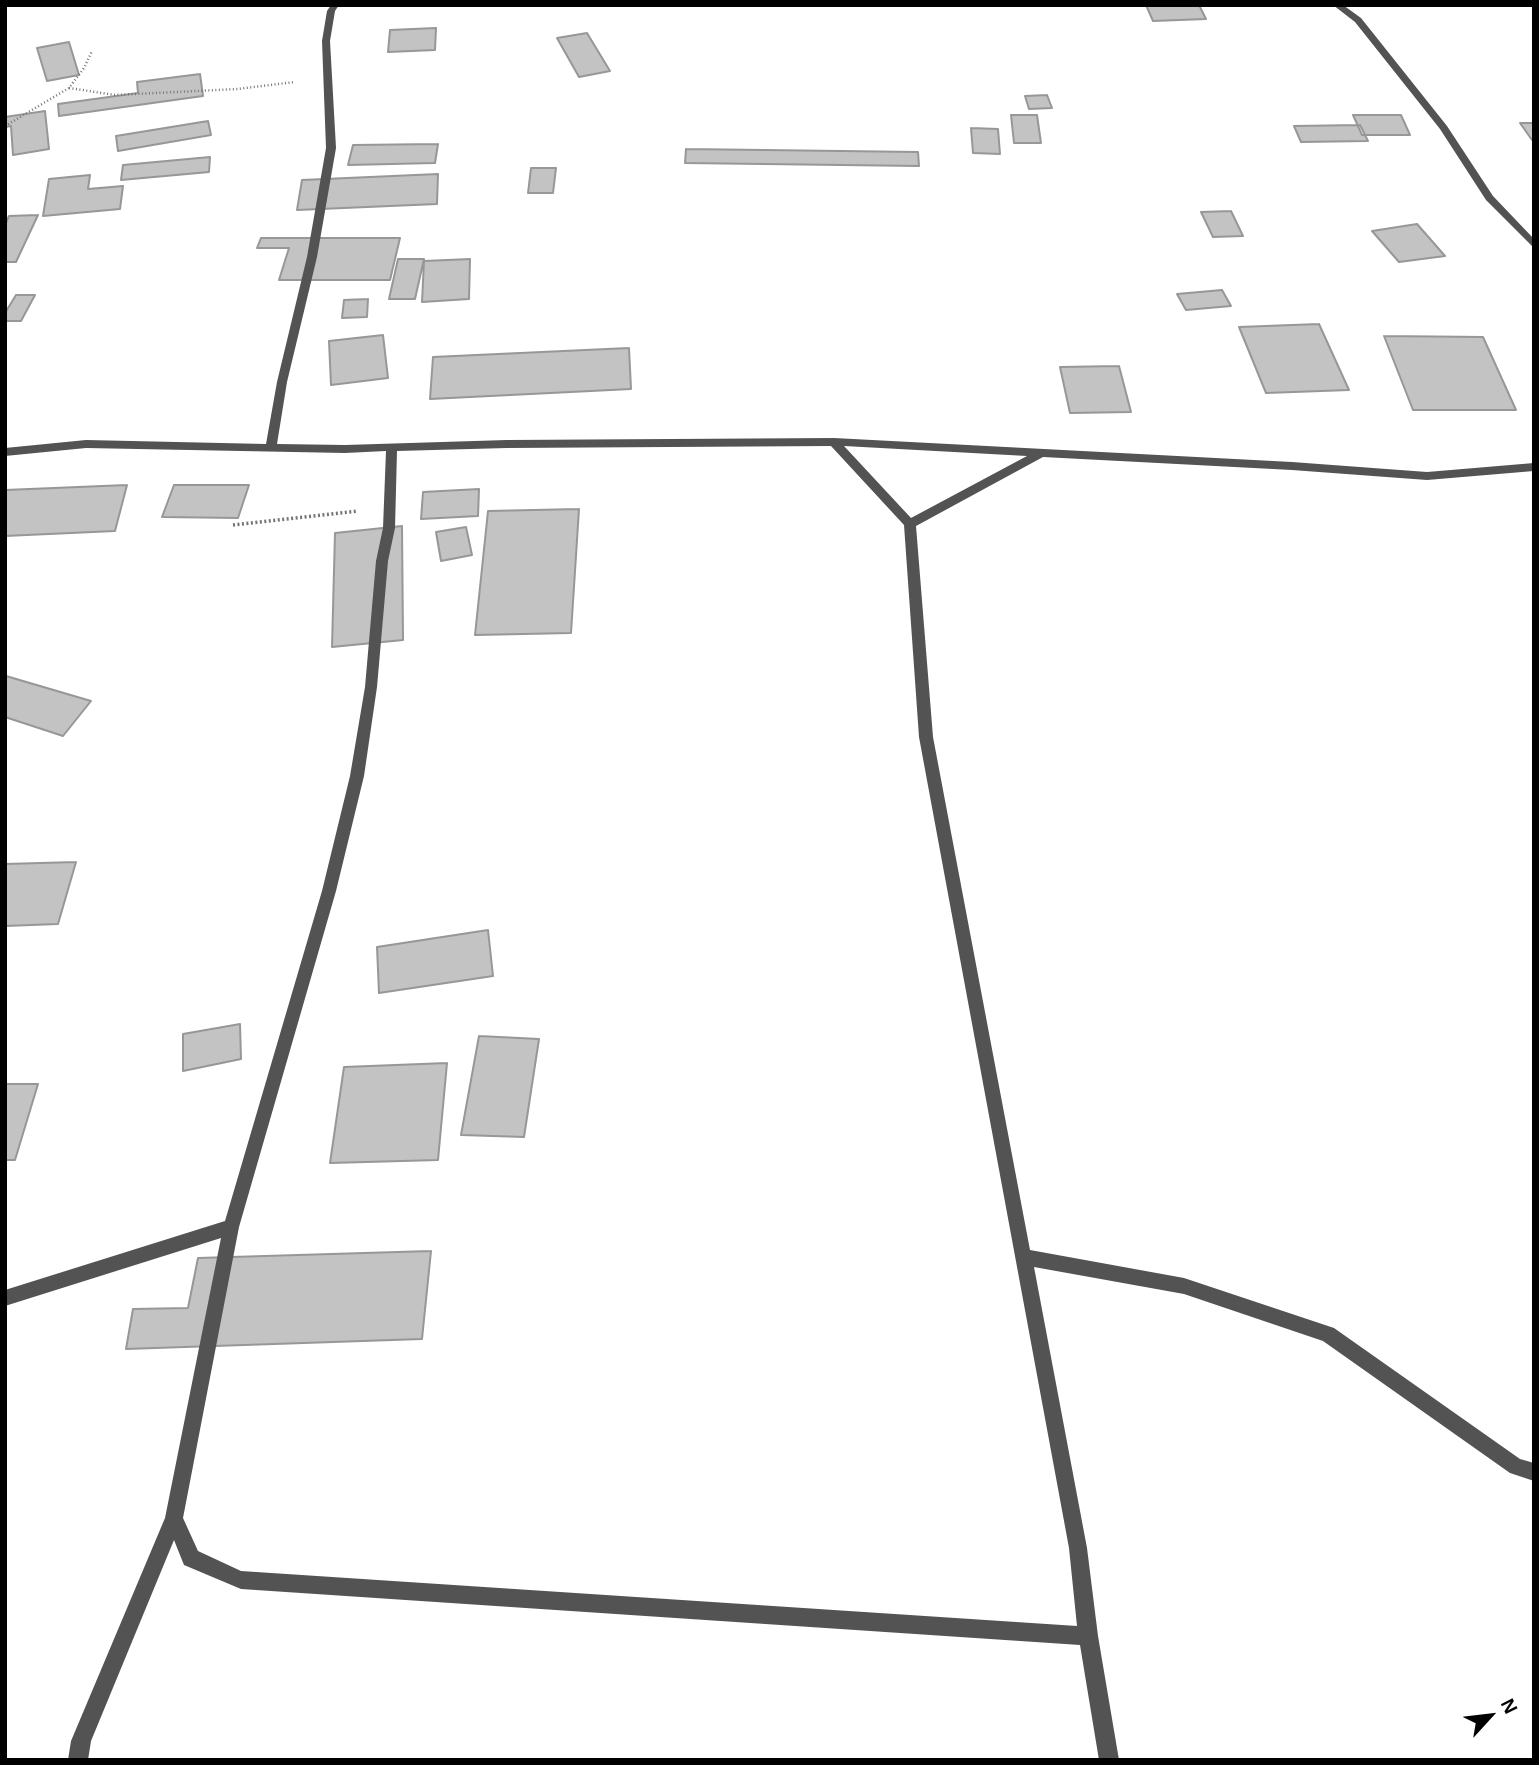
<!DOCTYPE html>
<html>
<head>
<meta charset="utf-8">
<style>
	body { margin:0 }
	#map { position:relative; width:1539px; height:1765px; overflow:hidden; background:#fff; font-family:Helvetica,sans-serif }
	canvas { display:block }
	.frame { position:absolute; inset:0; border:7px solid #000; pointer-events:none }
	.north { position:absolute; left:1455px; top:1681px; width:70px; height:70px; -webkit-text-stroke:5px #fff; paint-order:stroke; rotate:63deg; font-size:19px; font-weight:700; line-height:28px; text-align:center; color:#000 }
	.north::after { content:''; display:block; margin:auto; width:24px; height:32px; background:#000; clip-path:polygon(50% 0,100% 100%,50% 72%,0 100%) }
</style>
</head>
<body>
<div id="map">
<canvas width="1539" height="1765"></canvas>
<div class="frame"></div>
<div class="north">N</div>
</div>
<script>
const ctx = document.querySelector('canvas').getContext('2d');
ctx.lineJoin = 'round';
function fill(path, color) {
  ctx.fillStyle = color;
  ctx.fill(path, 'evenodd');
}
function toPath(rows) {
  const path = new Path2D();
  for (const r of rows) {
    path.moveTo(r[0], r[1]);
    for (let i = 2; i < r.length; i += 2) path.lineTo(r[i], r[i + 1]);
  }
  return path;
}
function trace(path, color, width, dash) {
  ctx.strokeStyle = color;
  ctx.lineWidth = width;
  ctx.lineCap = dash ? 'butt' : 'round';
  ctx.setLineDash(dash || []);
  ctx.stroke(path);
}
const building = toPath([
	[1146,5,1199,5,1206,19,1153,21,1146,5],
	[436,28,435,50,388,52,390,30,436,28],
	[587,33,610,71,579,77,557,38,587,33],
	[69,42,79,75,47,81,37,48,69,42],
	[200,74,203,96,59,116,58,104,138,93,137,82,200,74],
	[1047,95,1052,108,1029,109,1025,96,1047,95],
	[45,111,49,149,13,155,11,126,5,127,5,117,45,111],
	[1011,115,1037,115,1041,143,1014,143,1011,115],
	[1353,115,1401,115,1410,135,1362,135,1353,115],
	[208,121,211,135,118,151,116,136,208,121],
	[1520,123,1534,123,1534,140,1532,140,1520,123],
	[1360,125,1368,141,1301,142,1294,126,1360,125],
	[971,128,998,129,1000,154,973,153,971,128],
	[438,144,435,163,348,165,353,145,438,144],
	[686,149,918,152,919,166,685,163,686,149],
	[210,157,209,172,121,180,123,165,210,157],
	[531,168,556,168,553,193,528,193,531,168],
	[438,174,437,204,297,210,302,180,438,174],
	[90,175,88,189,123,186,120,209,43,216,49,179,90,175],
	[1231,211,1243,236,1213,237,1201,212,1231,211],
	[38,215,16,262,5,262,5,225,9,216,38,215],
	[1417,224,1445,256,1399,262,1372,231,1417,224],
	[261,238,400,238,390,280,279,280,289,248,257,248,261,238],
	[398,259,424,259,415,299,389,299,398,259],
	[470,259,469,299,422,302,424,261,470,259],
	[1222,290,1231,306,1186,310,1177,294,1222,290],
	[16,295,35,295,21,321,5,321,5,313,16,295],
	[368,299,367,317,342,318,344,300,368,299],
	[1319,324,1349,390,1266,393,1239,327,1319,324],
	[383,335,388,378,331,385,329,341,383,335],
	[1384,336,1483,337,1516,410,1413,410,1384,336],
	[629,348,631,389,430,399,433,357,629,348],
	[1119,366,1131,412,1070,413,1060,367,1119,366],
	[127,485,115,531,5,536,5,490,127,485],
	[174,485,249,485,238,518,162,517,174,485],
	[479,489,478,516,421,519,423,492,479,489],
	[579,509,571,633,475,635,488,511,579,509],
	[402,526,403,640,332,647,335,533,402,526],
	[466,527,472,555,441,561,436,532,466,527],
	[6,676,91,701,63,736,5,717,6,676],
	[76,862,58,924,5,926,5,864,76,862],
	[488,930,493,976,379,993,377,947,488,930],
	[240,1024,241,1059,183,1071,183,1034,240,1024],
	[479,1036,539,1039,524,1137,461,1135,479,1036],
	[447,1063,438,1160,330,1163,344,1067,447,1063],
	[5,1084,38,1084,15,1160,5,1160,5,1084],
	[431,1251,422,1339,126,1349,133,1309,188,1308,198,1258,431,1251]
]);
fill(building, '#c3c3c3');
trace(building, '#979797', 2);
trace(toPath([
	[69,88,115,95,237,89,295,82],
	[5,126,69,88,84,68,92,51]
]), '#757575', 2.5, [1, 2.5]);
trace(toPath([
	[233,525,358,511]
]), '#757575', 3.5, [2, 2.5]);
fill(toPath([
	[331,5,339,5,335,11,330,41,336,148,317,257,287,382,277,444,345,445,507,440,834,438,1292,462,1427,472,1534,463,1534,471,1427,480,1292,470,1043,457,916,526,933,737,1030,1250,1184,1278,1334,1328,1520,1459,1534,1463,1534,1481,1510,1473,1323,1341,1184,1294,1034,1267,1087,1548,1098,1636,1119,1760,1099,1760,1080,1645,241,1589,184,1565,174,1540,91,1741,88,1760,68,1760,71,1741,165,1518,221,1238,5,1306,5,1290,225,1221,322,891,350,776,365,687,376,561,383,528,386,451,345,453,86,448,5,456,5,448,86,440,266,444,277,382,307,257,326,148,322,41,327,11,331,5],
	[831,446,904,525,919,737,1069,1548,1077,1626,241,1571,198,1551,183,1518,239,1227,336,891,364,776,377,687,388,561,395,528,397,451,507,448,831,446],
	[844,446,1027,456,911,518,844,446],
	[1333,5,1343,5,1361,18,1447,126,1493,196,1534,239,1534,248,1486,200,1440,129,1355,22,1333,5]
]), '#535353');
</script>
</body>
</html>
